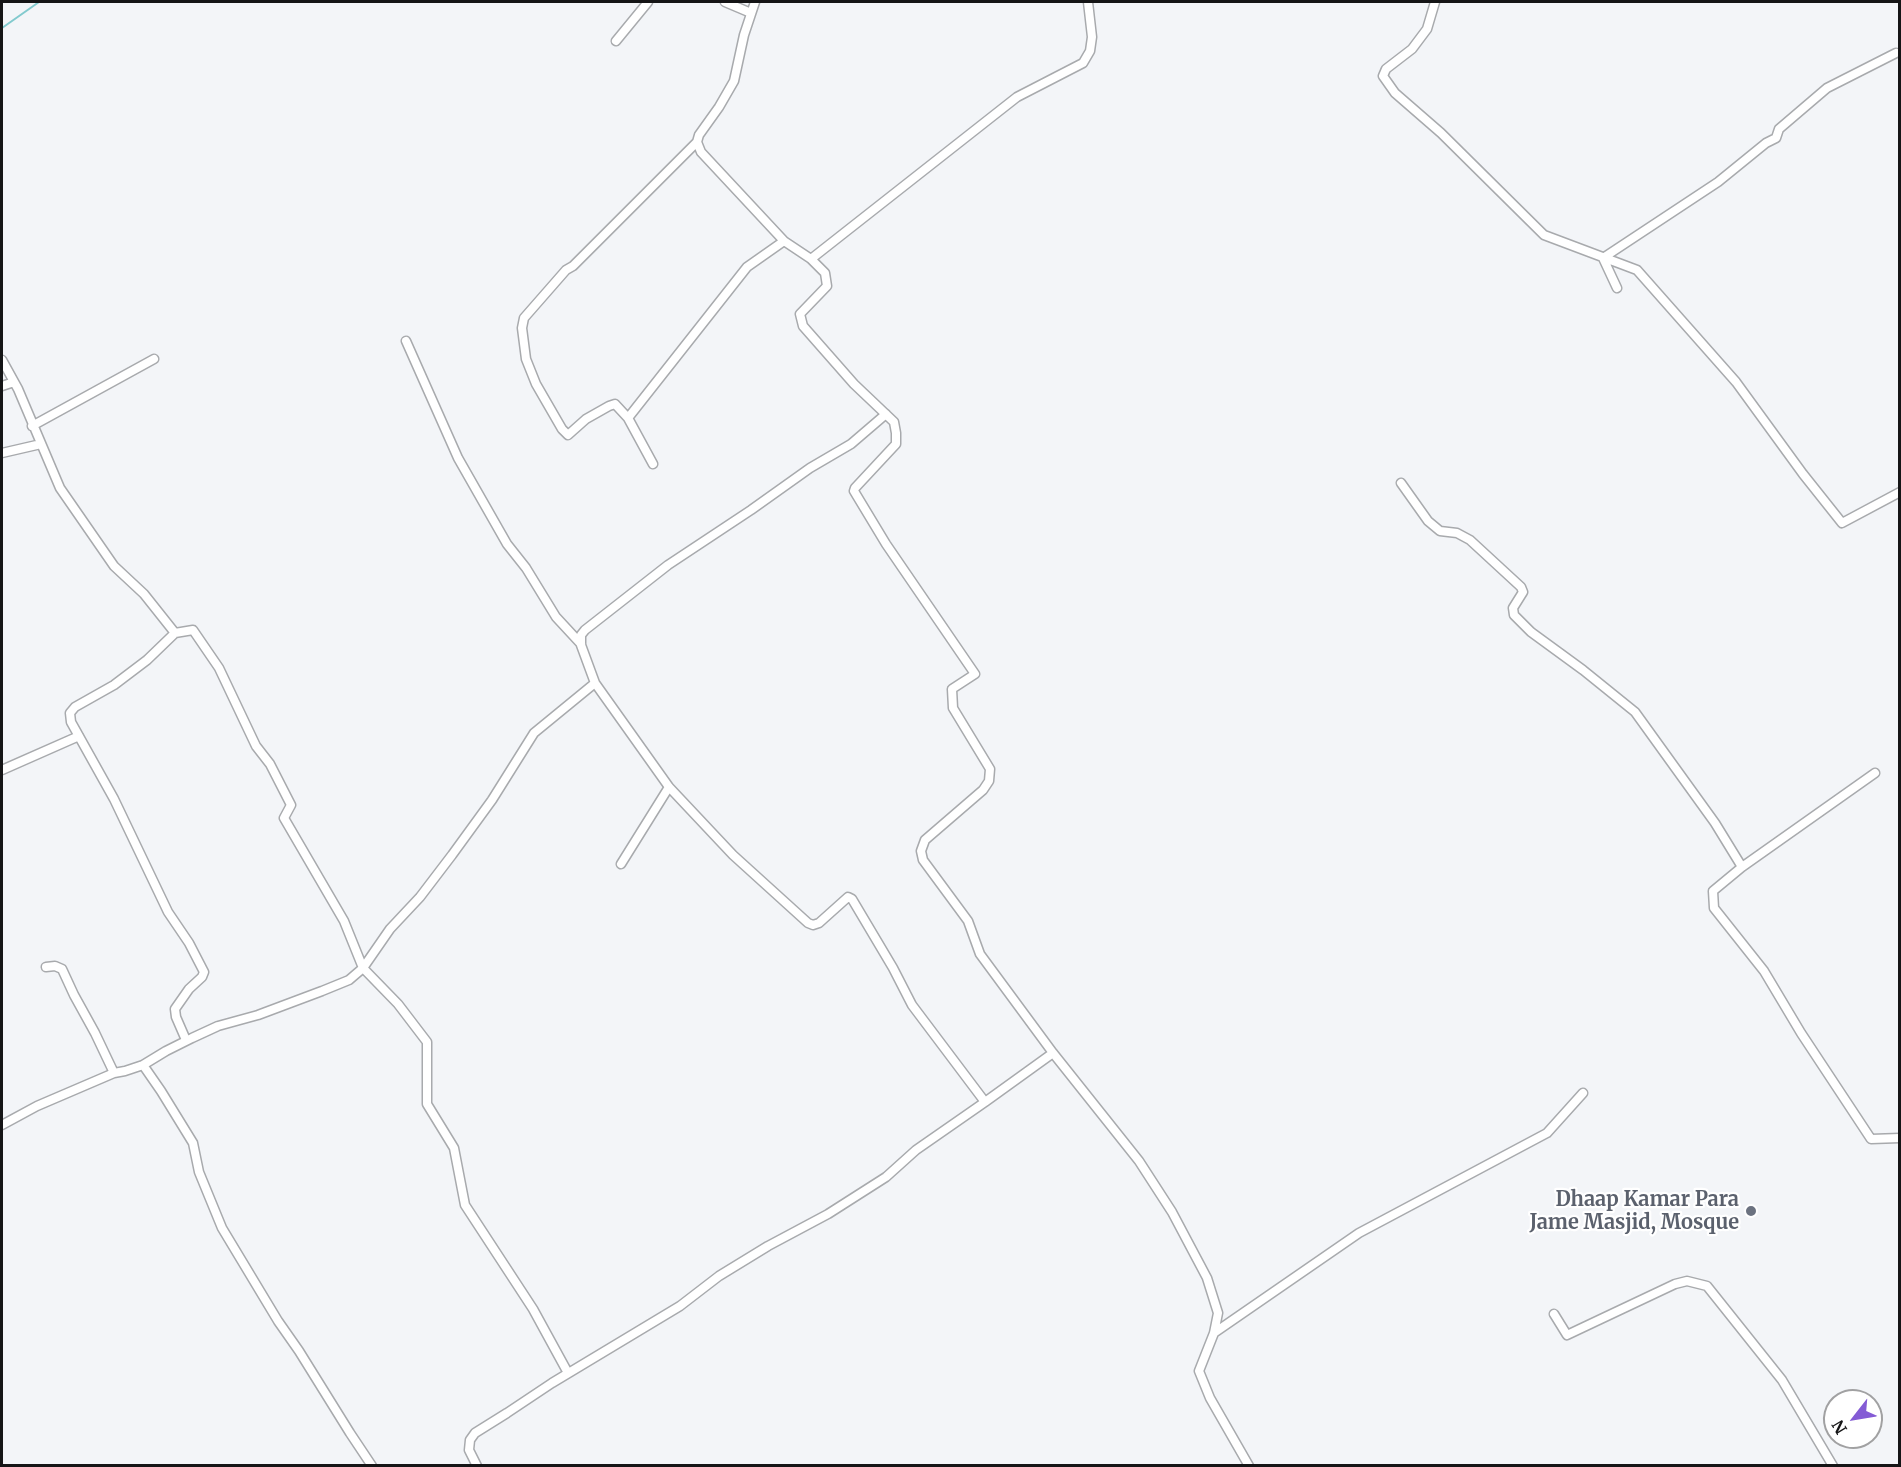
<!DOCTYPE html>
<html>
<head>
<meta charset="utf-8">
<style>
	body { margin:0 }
	#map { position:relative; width:1901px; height:1467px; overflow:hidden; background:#f3f5f8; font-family:Merriweather,serif }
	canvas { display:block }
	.frame { position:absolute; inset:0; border:3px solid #151516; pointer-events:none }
	.north { position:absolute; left:1823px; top:1389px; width:60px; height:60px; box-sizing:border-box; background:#fff; border:2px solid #a1a1a2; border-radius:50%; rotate:239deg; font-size:16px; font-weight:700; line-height:24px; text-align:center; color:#151516 }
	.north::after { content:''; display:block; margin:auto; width:21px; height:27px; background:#845bd5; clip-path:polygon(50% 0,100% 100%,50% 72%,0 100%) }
</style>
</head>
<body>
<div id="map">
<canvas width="1901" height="1467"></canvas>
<div class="frame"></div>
<div class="north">N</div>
</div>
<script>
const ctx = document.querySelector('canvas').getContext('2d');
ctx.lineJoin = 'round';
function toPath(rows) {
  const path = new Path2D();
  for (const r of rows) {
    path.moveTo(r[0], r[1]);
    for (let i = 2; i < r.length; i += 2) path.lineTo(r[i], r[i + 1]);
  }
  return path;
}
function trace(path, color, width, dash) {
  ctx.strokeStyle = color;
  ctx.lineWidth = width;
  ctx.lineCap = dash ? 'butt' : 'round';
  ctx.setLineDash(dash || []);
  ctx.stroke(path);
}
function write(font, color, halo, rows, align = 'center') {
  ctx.font = font + ' Merriweather,serif';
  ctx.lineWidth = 4.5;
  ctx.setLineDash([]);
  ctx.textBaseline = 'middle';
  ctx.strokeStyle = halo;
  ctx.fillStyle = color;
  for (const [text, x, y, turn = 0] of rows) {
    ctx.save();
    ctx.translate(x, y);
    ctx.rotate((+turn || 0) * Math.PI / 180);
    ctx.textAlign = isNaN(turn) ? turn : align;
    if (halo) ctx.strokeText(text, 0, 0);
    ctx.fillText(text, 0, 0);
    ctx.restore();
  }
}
trace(toPath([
	[2,28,39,2]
]), '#82cace', 2);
const minor = toPath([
	[725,2,751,13],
	[755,2,744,35,734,81,719,107,699,135,697,142,701,152,784,241,811,259,825,273,827,286,800,314,803,326,854,384,894,422,896,433,896,444,855,488,854,491,886,544,975,674,952,689,953,708,990,769,989,781,983,790,925,840,921,851,923,860,968,921,980,954,1053,1053,1139,1161,1172,1212,1207,1278,1218,1313,1214,1333,1199,1371,1210,1398,1249,1466],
	[1435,2,1427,29,1412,49,1386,69,1383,76,1395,93,1441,133,1544,235,1637,270,1736,382,1803,474,1842,523,1900,492],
	[616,41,648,2],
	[811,259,1017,97,1083,63,1090,51,1092,37,1088,2],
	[1617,288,1603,258,1718,182,1766,143,1776,138,1779,129,1827,88,1896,53],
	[406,341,458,458,507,544,526,568,556,617,581,644],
	[2,360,18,389,60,488,114,566,144,594,175,633,147,660,114,685,75,707,70,713,71,722,114,799,168,912,189,943,204,972,202,977,189,989,175,1009,176,1017,186,1040],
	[2,386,14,382],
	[886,414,851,444,810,468,751,510,668,565,585,630,581,635,581,645,595,683,669,787,733,855,808,923,813,925,819,923,848,897,852,899,893,968,912,1005,985,1102,1053,1053],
	[628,418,747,267,784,241],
	[32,426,154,359],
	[2,453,41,444],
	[653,464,628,418,615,404,609,406,586,419,568,435,562,429,536,384,526,359,522,328,524,318,566,270,573,266,697,142],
	[1401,483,1428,521,1440,531,1457,533,1470,540,1521,587,1523,592,1513,608,1514,615,1531,632,1583,670,1635,712,1715,823,1742,867,1713,891,1714,908,1764,971,1801,1033,1871,1139,1900,1138],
	[175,633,193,630,219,668,256,746,270,764,291,805,284,818,344,921,363,968,398,1004,427,1042,427,1104,454,1148,465,1205,533,1309,568,1373],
	[2,770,79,736],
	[621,864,669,787],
	[1742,867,1875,773],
	[46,967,55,966,62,969,74,995,95,1033,114,1073,125,1071,143,1065,161,1091,193,1143,199,1172,222,1228,278,1321,299,1351,350,1433,372,1466],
	[143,1065,166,1051,192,1038,218,1026,258,1015,322,991,349,980,363,968,390,929,420,897,452,855,492,800,534,733,595,683],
	[2,1125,37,1106,114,1073],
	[1554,1314,1567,1335,1675,1284,1687,1281,1707,1286,1782,1380,1833,1466],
	[1214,1333,1359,1233,1547,1133,1583,1093],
	[477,1466,469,1450,470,1440,475,1433,507,1413,552,1383,680,1306,719,1276,768,1246,828,1214,886,1177,916,1150,985,1102]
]);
trace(minor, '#a8aaad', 11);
trace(minor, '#fff', 8);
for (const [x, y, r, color] of [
	[1751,1211,6,"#6b7280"]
]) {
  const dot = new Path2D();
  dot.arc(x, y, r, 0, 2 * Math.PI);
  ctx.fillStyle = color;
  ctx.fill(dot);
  trace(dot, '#fff', 2);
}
write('bold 20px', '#5b616d', '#fff', [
	["Dhaap Kamar Para",1739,1200],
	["Jame Masjid, Mosque",1739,1223]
], 'right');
</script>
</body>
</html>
